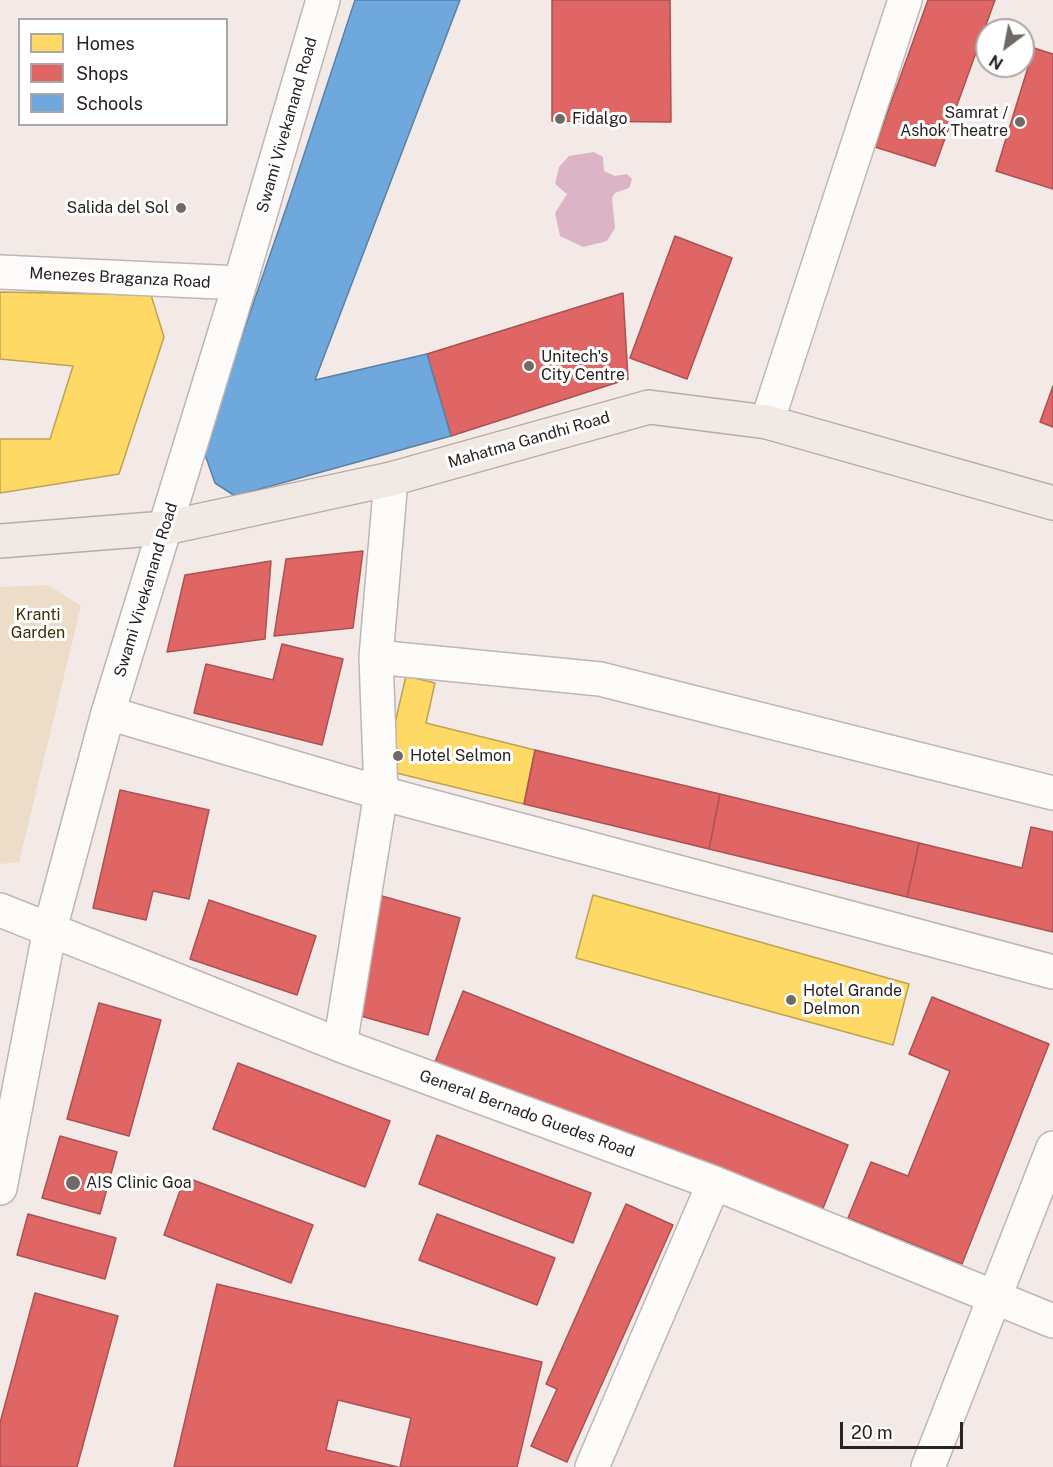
<!DOCTYPE html>
<html>
<head>
<meta charset="utf-8">
<style>
	body { margin:0 }
	#map { position:relative; width:1053px; height:1467px; overflow:hidden; background:#f3eae7; font-family:"Public Sans",sans-serif }
	canvas { display:block }
	.legend { position:absolute; left:18px; top:18px; width:210px; height:108px; box-sizing:border-box; background:#fff; border:2px solid #aaa7a6; margin:0; padding:8px 10px; list-style:none; font-size:18px; color:#2a2321 }
	.legend li { display:flex; align-items:center; gap:12px; height:30px }
	.legend b { width:30px; border:2px solid #aaa7a6 }
	.north { position:absolute; left:975px; top:18px; width:60px; height:60px; box-sizing:border-box; background:#fff; border:2px solid #aaa7a6; border-radius:50%; rotate:212deg; font-size:16px; font-weight:700; line-height:24px; text-align:center; color:#2a2321 }
	.north::after { content:''; display:block; margin:auto; width:21px; height:27px; background:#706966; clip-path:polygon(50% 0,100% 100%,50% 72%,0 100%) }
	.scale { position:absolute; left:840px; top:1422px; width:123px; height:27px; box-sizing:border-box; border:3px solid #2a2321; border-top:0; padding-left:8px; font-size:18px; line-height:21px; white-space:nowrap; color:#2a2321; -webkit-text-stroke:4px #fff; paint-order:stroke }
</style>
</head>
<body>
<div id="map">
<canvas width="1053" height="1467"></canvas>
<ul class="legend">
<li><b style="height:16px;background:#ffd966"></b>Homes</li>
<li><b style="height:16px;background:#e06666"></b>Shops</li>
<li><b style="height:16px;background:#6fa8dc"></b>Schools</li>
</ul>
<div class="north">N</div>
<div class="scale">20 m</div>
</div>
<script>
const ctx = document.querySelector('canvas').getContext('2d');
ctx.lineJoin = 'round';
function fill(path, color) {
  ctx.fillStyle = color;
  ctx.fill(path, 'evenodd');
}
function toPath(rows) {
  const path = new Path2D();
  for (const r of rows) {
    path.moveTo(r[0], r[1]);
    for (let i = 2; i < r.length; i += 2) path.lineTo(r[i], r[i + 1]);
  }
  return path;
}
function trace(path, color, width, dash) {
  ctx.strokeStyle = color;
  ctx.lineWidth = width;
  ctx.lineCap = dash ? 'butt' : 'round';
  ctx.setLineDash(dash || []);
  ctx.stroke(path);
}
function write(font, color, halo, rows, align = 'center') {
  ctx.font = font + ' "Public Sans",sans-serif';
  ctx.lineWidth = 6;
  ctx.setLineDash([]);
  ctx.textBaseline = 'middle';
  ctx.strokeStyle = halo;
  ctx.fillStyle = color;
  for (const [text, x, y, turn = 0] of rows) {
    ctx.save();
    ctx.translate(x, y);
    ctx.rotate((+turn || 0) * Math.PI / 180);
    ctx.textAlign = isNaN(turn) ? turn : align;
    if (halo) ctx.strokeText(text, 0, 0);
    ctx.fillText(text, 0, 0);
    ctx.restore();
  }
}
fill(toPath([
	[48,585,81,606,19,862,0,864,0,587]
]), '#ecdcc8');
fill(toPath([
	[594,152,603,157,604,171,615,176,627,174,632,179,629,188,615,193,612,198,615,228,607,241,583,247,560,236,555,213,567,194,555,184,559,167,569,156]
]), '#dbb4c6');
const homes = toPath([
	[0,292,151,295,164,337,119,474,0,493,0,439,50,439,73,366,0,359,0,292],
	[406,676,435,683,426,723,535,750,524,804,384,770,406,676],
	[593,895,909,984,893,1045,576,958,593,895]
]);
fill(homes, '#ffd966');
trace(homes, '#bfa251', 1.5);
const shops = toPath([
	[552,0,670,0,671,122,552,121,552,0],
	[928,0,995,0,935,166,875,147,928,0],
	[1034,48,1053,54,1053,189,996,171,1034,48],
	[675,236,732,258,687,379,630,358,675,236],
	[623,293,628,379,451,436,427,354,623,293],
	[1053,386,1053,427,1040,422,1053,386],
	[363,551,353,628,274,636,286,559,363,551],
	[271,561,265,639,167,652,185,575,271,561],
	[282,644,343,659,322,745,194,713,206,664,273,680,282,644],
	[535,750,720,794,709,849,524,804,535,750],
	[120,790,209,810,189,899,153,891,146,920,93,908,120,790],
	[720,794,919,843,907,897,709,849,720,794],
	[1031,827,1053,832,1053,932,907,897,919,843,1022,868,1031,827],
	[382,896,460,918,428,1035,350,1013,382,896],
	[209,900,316,936,297,995,190,959,209,900],
	[463,991,848,1145,820,1216,435,1062,463,991],
	[932,997,1049,1044,962,1264,848,1218,871,1162,908,1176,950,1071,909,1054,932,997],
	[99,1003,161,1020,129,1136,67,1119,99,1003],
	[238,1063,390,1121,365,1187,213,1129,238,1063],
	[437,1135,591,1193,573,1243,419,1184,437,1135],
	[60,1136,117,1152,100,1214,42,1198,60,1136],
	[185,1177,313,1225,291,1283,164,1235,185,1177],
	[626,1204,673,1225,567,1462,531,1446,557,1389,546,1384,626,1204],
	[28,1214,116,1238,105,1279,17,1255,28,1214],
	[437,1214,555,1258,537,1305,419,1260,437,1214],
	[217,1284,542,1362,517,1467,400,1467,411,1418,338,1400,326,1450,398,1467,174,1467,217,1284],
	[35,1293,118,1316,77,1467,0,1467,0,1423,35,1293]
]);
fill(shops, '#e06666');
trace(shops, '#a95251', 1.5);
const schools = toPath([
	[355,0,460,0,315,380,427,354,451,436,235,496,215,483,203,449,291,194,355,0]
]);
fill(schools, '#6fa8dc');
trace(schools, '#5a80a4', 1.5);
const minor = toPath([
	[0,272,240,283],
	[767,422,905,0],
	[376,657,600,679,1053,793],
	[108,713,381,793,1053,972],
	[0,910,340,1045,714,1183,1053,1321],
	[340,1045,381,793,376,657,391,479],
	[0,1188,50,929,108,713,240,283,323,0],
	[592,1467,714,1183],
	[928,1467,1053,1148]
]);
const major = toPath([
	[0,541,165,528,391,479,649,407,767,422,1053,503]
]);
trace(minor, '#bdb6b3', 36);
trace(major, '#b8aba3', 36);
trace(minor, '#fdfcfb', 33);
trace(major, '#f0e9e4', 33);
for (const [x, y, r, color] of [
	[560,119,6,"#706966"],
	[1020,122,6,"#706966"],
	[181,208,6,"#706966"],
	[529,366,6,"#706966"],
	[398,756,6,"#706966"],
	[791,1000,6,"#706966"],
	[73,1183,8,"#706966"]
]) {
  const dot = new Path2D();
  dot.arc(x, y, r, 0, 2 * Math.PI);
  ctx.fillStyle = color;
  ctx.fill(dot);
  trace(dot, '#fff', 2);
}
write('16px', '#2a2321', '#fff', [
	["Samrat /",1008,113,"right"],
	["Ashok Theatre",1008,131,"right"],
	["Fidalgo",572,119],
	["Salida del Sol",169,208,"right"],
	["Unitech's",541,357],
	["City Centre",541,375],
	["Hotel Selmon",410,756],
	["Hotel Grande",803,991],
	["Delmon",803,1009],
	["AIS Clinic Goa",86,1183]
], 'left');
write('16px', '#2a2321', '#fff', [
	["Swami Vivekanand Road",287,125,-74],
	["Menezes Braganza Road",120,278,3],
	["Mahatma Gandhi Road",529,440,-16],
	["Swami Vivekanand Road",146,590,-73],
	["General Bernado Guedes Road",527,1114,20]
]);
write('16px', '#432e07', '#fff', [
	["Kranti",38,615],
	["Garden",38,633]
]);
</script>
</body>
</html>
